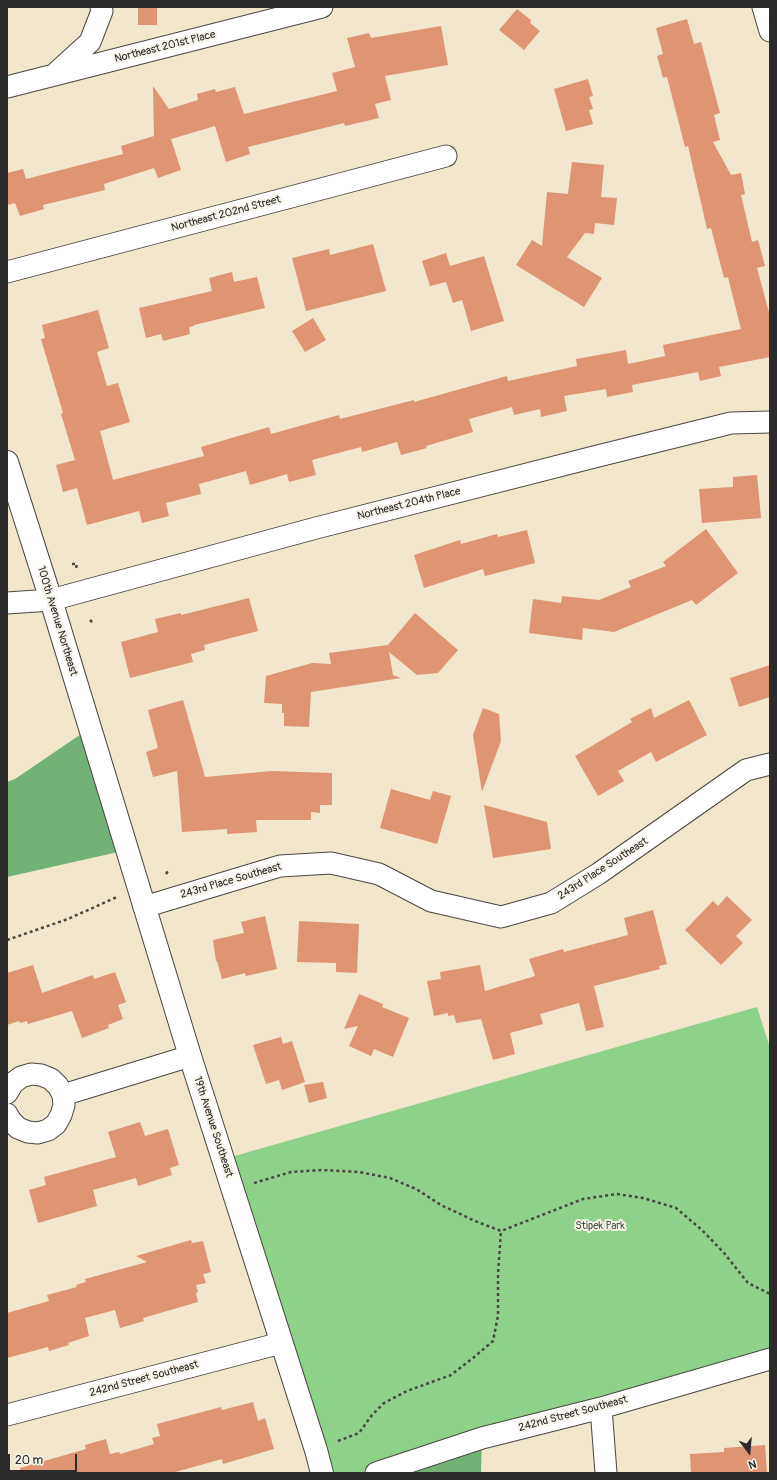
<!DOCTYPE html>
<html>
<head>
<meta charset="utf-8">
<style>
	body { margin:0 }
	#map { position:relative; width:777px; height:1480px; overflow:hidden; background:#f2e6cd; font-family:Pangolin,sans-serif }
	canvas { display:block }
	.frame { position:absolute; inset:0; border:8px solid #2b2b2b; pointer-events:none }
	.north { position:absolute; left:729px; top:1432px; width:40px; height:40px; -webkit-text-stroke:3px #f7f3e8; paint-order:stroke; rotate:164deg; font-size:11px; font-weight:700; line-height:16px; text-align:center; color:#2b2b2b }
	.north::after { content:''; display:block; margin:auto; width:14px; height:18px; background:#2b2b2b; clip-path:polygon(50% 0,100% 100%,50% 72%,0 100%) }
	.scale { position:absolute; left:8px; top:1454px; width:69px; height:18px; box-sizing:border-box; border:2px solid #2b2b2b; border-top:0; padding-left:5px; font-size:12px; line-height:14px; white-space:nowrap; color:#2b2b2b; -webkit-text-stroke:3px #f7f3e8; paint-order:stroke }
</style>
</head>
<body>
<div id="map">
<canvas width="777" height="1480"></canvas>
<div class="frame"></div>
<div class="north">N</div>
<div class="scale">20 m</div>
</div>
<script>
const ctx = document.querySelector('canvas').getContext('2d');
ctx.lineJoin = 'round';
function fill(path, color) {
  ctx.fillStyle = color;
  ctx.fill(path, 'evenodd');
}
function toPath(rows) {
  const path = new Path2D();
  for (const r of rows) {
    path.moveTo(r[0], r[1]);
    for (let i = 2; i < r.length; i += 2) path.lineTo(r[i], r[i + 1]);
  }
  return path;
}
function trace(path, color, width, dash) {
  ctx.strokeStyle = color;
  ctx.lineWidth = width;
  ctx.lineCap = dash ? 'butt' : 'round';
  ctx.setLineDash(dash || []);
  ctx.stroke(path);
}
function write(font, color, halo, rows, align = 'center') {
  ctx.font = font + ' Pangolin,sans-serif';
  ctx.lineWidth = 4;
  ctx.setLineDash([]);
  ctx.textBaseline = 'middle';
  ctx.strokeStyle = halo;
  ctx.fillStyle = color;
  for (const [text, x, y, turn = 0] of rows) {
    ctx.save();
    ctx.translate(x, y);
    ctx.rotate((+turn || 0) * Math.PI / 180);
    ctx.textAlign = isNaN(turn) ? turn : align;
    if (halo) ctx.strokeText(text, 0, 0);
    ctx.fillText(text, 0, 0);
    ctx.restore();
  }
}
fill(toPath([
	[757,1007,770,1048,770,1356,371,1473,320,1473,224,1159]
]), '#8ed189');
fill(toPath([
	[90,728,127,850,7,877,7,782,15,779],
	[482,1438,481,1473,376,1473]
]), '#72b375');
fill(toPath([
	[138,7,157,7,157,25,138,25],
	[517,9,531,20,530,23,540,31,524,50,499,30],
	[687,19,694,44,701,42,720,113,714,115,720,140,713,142,731,175,741,173,745,194,741,195,752,242,758,240,765,266,757,268,770,316,770,357,719,367,721,376,700,381,698,372,632,385,633,392,607,397,606,389,564,396,567,411,541,417,540,409,514,415,512,407,469,419,473,432,426,446,427,448,401,455,397,442,362,452,361,447,312,460,316,475,289,482,287,474,250,485,246,471,199,484,201,494,166,503,169,516,142,523,139,511,87,525,77,488,63,492,56,465,75,460,61,414,63,413,41,339,45,338,42,325,98,310,109,348,97,352,107,386,118,383,130,422,100,431,113,480,204,456,201,447,269,427,271,434,339,415,340,419,414,400,414,402,507,376,508,381,577,366,576,359,626,350,628,364,665,356,663,345,741,329,728,277,724,278,711,228,707,229,688,146,685,147,667,77,663,78,657,56,663,54,656,28],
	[441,26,448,65,385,76,391,100,375,104,379,118,345,126,344,123,248,147,250,154,226,162,215,126,171,139,181,170,158,178,154,168,104,184,105,190,43,205,44,209,20,216,15,203,7,205,7,173,23,169,26,179,123,154,121,146,154,136,153,86,169,109,198,100,197,94,215,89,216,92,235,87,244,114,337,91,332,73,355,67,347,38,369,33,371,38],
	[588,79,593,96,589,97,593,109,589,110,593,124,566,131,554,89],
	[572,162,604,165,601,197,617,198,614,225,595,223,594,234,585,233,567,257,602,278,584,307,516,265,532,240,542,246,547,192,568,194],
	[373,244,386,291,306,311,292,258,329,249,330,255],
	[446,253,450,266,484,256,504,321,471,331,462,300,453,303,446,282,430,286,422,261],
	[232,272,234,282,257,277,265,308,194,325,194,326,189,327,190,334,163,341,161,334,146,338,139,308,212,291,209,278],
	[313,318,326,340,305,352,292,331],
	[757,475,761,518,702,523,699,489,733,487,733,477],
	[706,529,738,573,696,605,692,600,614,632,583,628,582,640,529,633,533,599,561,603,562,596,599,600,631,587,628,581,666,566,663,562],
	[527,530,535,563,485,576,483,569,424,588,414,555,460,540,461,544,497,534,498,537],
	[249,598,258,631,204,645,205,650,191,654,193,662,130,678,121,642,158,632,155,619,181,613,181,615],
	[415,613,458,650,438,673,417,675,389,652,393,675,401,678,311,692,309,727,284,726,284,713,282,713,282,704,264,703,266,676,312,663,331,664,329,653,388,645],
	[770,665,770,697,739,707,730,678],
	[183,700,205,777,272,771,332,773,332,805,320,805,320,813,311,812,311,820,256,820,257,832,227,834,227,829,182,832,177,771,153,777,146,752,158,748,148,710],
	[689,700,707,735,656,762,651,752,618,771,624,781,598,796,575,756,632,722,630,719,651,708,654,718],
	[483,708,499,714,501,741,482,792,473,735],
	[391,789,430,800,433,791,451,796,437,844,380,828],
	[484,805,547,822,551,849,493,858],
	[727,896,752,920,736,936,743,943,721,965,685,930,713,901,718,906],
	[653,910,667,964,659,966,660,969,594,986,604,1027,586,1031,579,1003,540,1014,543,1024,510,1033,515,1054,493,1060,481,1019,456,1023,454,1015,448,1016,448,1013,434,1016,427,981,441,979,440,972,480,965,485,991,535,976,529,959,563,949,564,952,628,935,624,918],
	[265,916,277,969,246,976,245,973,222,979,217,961,216,961,213,940,244,933,241,922],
	[299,921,359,924,357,973,336,972,336,963,297,962],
	[33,965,42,993,93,975,94,979,115,972,126,1002,118,1005,123,1019,108,1025,109,1028,82,1038,72,1011,28,1024,27,1021,20,1023,19,1021,7,1025,7,973],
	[359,994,383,1004,382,1007,409,1018,393,1057,374,1049,371,1056,349,1046,358,1026,344,1029],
	[281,1037,283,1044,292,1041,305,1082,282,1090,279,1080,266,1084,253,1045],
	[323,1082,327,1098,309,1103,304,1085],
	[140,1122,145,1136,168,1129,179,1165,170,1168,172,1175,138,1186,136,1178,93,1190,97,1206,38,1223,29,1190,46,1185,44,1177,116,1157,108,1132],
	[191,1240,192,1243,203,1241,211,1272,203,1274,206,1283,196,1285,198,1292,196,1293,198,1302,143,1318,144,1321,120,1328,115,1310,85,1318,89,1336,68,1343,69,1345,49,1351,48,1347,7,1358,7,1313,49,1301,47,1295,77,1287,76,1285,86,1282,85,1279,147,1262,136,1256],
	[253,1402,258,1421,265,1418,274,1449,223,1464,222,1459,172,1473,20,1473,20,1468,86,1449,85,1445,106,1439,110,1454,119,1452,120,1454,154,1444,152,1438,160,1436,157,1424,221,1407,222,1410],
	[765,1445,767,1473,691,1473,690,1454,724,1452,724,1448]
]), '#df9472');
const minor = toPath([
	[763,7,770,31],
	[57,72,90,42,102,11,101,7],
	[7,87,322,7],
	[7,272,446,156],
	[7,603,51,600,316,528,594,457,731,423,770,422],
	[144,907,280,866,331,863,379,874,431,901,501,917,551,903,598,874,746,770,770,764],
	[7,1093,13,1083,21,1077,31,1074,41,1075,51,1079,58,1086,63,1095,64,1105,61,1115,56,1124,48,1130,38,1133,28,1132,18,1128,11,1121,7,1114],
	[63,1095,190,1056],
	[601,1408,606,1473],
	[7,1415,281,1343],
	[376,1473,482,1438,601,1408,770,1359]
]);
const tertiary = toPath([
	[7,462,51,600,190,1056,316,1450,322,1473]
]);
trace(minor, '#494743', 23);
trace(tertiary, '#494743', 24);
trace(toPath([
	[72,564,77,564,76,568],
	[90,620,94,624],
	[166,874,168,871],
	[7,940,68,919,117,897],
	[254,1183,291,1172,322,1170,359,1172,390,1178,416,1189,441,1205,475,1221,501,1231,583,1199,617,1194,643,1198,676,1208,702,1230,724,1253,748,1283,770,1294],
	[338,1441,359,1433,372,1415,384,1403,407,1391,451,1375,473,1358,493,1341,498,1316,498,1274,501,1231]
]), '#494743', 2.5, [3, 3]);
trace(minor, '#fff', 21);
trace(tertiary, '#fff', 22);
write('11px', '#2b2b2b', '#f7f3e8', [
	["Northeast 201st Place",165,47,-14],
	["Northeast 202nd Street",226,214,-15],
	["Northeast 204th Place",409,504,-14],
	["100th Avenue Northeast",57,621,73],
	["243rd Place Southeast",603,869,-33],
	["243rd Place Southeast",231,881,-16],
	["19th Avenue Southeast",213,1127,72],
	["242nd Street Southeast",144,1379,-15],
	["242nd Street Southeast",573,1414,-15]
]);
write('11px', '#445442', '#f7f3e8', [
	["Stipek Park",600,1226]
]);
</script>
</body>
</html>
